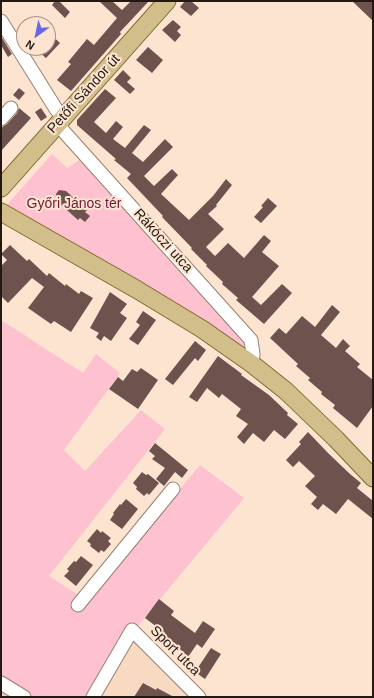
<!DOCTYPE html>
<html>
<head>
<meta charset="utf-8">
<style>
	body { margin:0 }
	#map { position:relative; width:374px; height:698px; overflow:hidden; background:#fde4d1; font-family:Helvetica,sans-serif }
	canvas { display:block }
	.frame { position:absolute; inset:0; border:2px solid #221912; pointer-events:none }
	.north { position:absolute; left:16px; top:16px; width:40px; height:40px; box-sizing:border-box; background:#fde4d1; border:1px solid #a59385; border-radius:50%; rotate:213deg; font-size:11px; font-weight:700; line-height:16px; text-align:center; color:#221912 }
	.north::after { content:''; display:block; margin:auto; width:14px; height:18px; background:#6669e2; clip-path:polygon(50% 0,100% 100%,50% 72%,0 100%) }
</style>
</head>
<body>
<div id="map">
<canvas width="374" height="698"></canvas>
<div class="frame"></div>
<div class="north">N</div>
</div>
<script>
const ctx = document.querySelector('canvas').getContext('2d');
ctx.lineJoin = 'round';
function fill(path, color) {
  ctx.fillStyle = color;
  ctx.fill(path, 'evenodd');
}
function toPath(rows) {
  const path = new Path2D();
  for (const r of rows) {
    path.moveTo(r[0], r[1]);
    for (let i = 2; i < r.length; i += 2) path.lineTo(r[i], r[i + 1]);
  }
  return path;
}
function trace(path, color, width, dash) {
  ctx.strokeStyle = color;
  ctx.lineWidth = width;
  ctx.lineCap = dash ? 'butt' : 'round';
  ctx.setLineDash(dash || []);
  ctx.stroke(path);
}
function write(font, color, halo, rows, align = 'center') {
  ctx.font = font + ' Helvetica,sans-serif';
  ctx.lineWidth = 4;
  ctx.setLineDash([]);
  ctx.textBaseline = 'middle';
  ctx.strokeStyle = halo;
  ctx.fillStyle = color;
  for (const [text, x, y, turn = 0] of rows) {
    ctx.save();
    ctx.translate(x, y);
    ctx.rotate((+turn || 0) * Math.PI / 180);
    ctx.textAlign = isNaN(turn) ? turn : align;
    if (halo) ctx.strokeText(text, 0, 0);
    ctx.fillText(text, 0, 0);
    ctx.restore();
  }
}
fill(toPath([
	[131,642,143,650,187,697,99,697]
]), '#f8d9c1');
fill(toPath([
	[52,154,67,168,81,159,244,339,246,347,244,351,5,207],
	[1,320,83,373,96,354,120,373,64,450,85,471,141,410,165,429,49,576,86,600,200,465,244,498,137,627,208,697,187,697,143,650,131,642,99,697,1,697]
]), '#fec1cf');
fill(toPath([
	[55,1,59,1,70,12,65,18,52,5],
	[99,1,112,1,122,10,131,1,149,1,120,32,121,34,71,91,57,80,71,64,68,62,87,39,94,45,117,18],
	[185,1,191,1,199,8,191,16,180,7],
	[352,1,373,1,373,21],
	[173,20,181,27,177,31,181,35,175,42,162,30],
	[48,32,60,43,46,58,34,48,48,48],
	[1,36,12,54,8,57,1,45],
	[148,47,163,60,152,73,136,60],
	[123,70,131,78,127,82,135,89,130,94,114,80],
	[19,88,25,93,19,100,13,95],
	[105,89,116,98,94,122,106,133,116,121,123,127,113,139,125,148,144,125,151,130,132,153,143,162,165,139,173,147,144,176,154,186,172,169,178,175,161,194,189,220,213,196,226,179,232,185,216,205,217,206,208,214,224,229,206,247,215,256,228,243,244,258,264,235,271,241,262,252,279,266,252,297,261,305,282,284,292,293,264,324,236,300,238,298,222,284,223,282,206,266,207,265,191,249,192,248,162,217,163,216,127,178,131,174,114,160,116,159,77,125,77,120],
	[19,108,31,118,1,151,1,128,7,124,17,113],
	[41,108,47,117,41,121,35,112],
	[59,190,66,191,87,210,85,212,90,216,85,222,80,218,78,220,58,202,56,194],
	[268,198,277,206,261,223,254,217,263,207,261,206],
	[10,245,27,261,29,259,47,276,49,273,65,286,66,284,79,294,81,291,93,298,71,332,54,321,51,324,28,308,44,287,32,278,8,303,1,296,1,266,7,260,1,254],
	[110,292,127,304,120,313,127,318,111,341,104,336,101,341,96,337,99,333,90,328],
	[332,305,340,312,321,335,336,348,343,339,350,346,345,351,360,364,357,367,373,380,373,406,357,428,333,408,335,405,321,394,322,392,308,380,310,378,296,366,298,364,270,338,279,328,286,334,302,316,315,327],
	[143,311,156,320,138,345,129,339,140,325,136,322],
	[195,341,206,350,198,361,195,358,173,385,165,379],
	[218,356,242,374,241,375,269,395,288,413,287,415,298,424,285,439,274,430,264,442,253,433,244,444,237,437,248,424,236,416,241,409,222,394,219,398,207,388,197,402,189,397],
	[141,368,158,380,138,409,109,389,118,377,123,381,132,369,137,372],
	[308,432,328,453,350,474,361,483,357,488,373,501,373,519,348,499,336,514,323,504,318,510,311,504,317,497,305,486,315,476,299,461,293,467,286,460,301,444,299,442],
	[155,443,188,470,182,478,175,472,164,486,156,479,165,468,152,459,155,456,149,451],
	[142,472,146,475,148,474,159,483,149,495,147,493,144,496,136,489,137,487,133,483],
	[126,499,138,509,122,529,110,520,114,514,113,513,120,504,121,505],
	[97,529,101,533,102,531,111,538,108,541,111,544,104,552,101,550,99,553,90,546,91,544,87,541],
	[81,556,93,565,76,586,64,576,69,571,67,569,74,561,76,562],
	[159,599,174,611,171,615,195,633,203,621,215,629,202,648,197,644,188,657,181,652,182,651,162,636,165,633,145,618],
	[211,648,221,654,205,679,195,672],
	[143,683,156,690,157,688,174,697,134,697]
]), '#6d524d');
const minor = toPath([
	[1,21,56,109,63,118],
	[1,119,11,108],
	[57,124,251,340,253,354,252,364],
	[78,605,173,489],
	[1,683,24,697],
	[93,697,132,630,199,697]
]);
const major = toPath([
	[1,188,167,1],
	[1,212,136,289,202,329,252,364,286,391,336,439,373,478]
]);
trace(minor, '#978170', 15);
trace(major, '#81682d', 19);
trace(minor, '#fff', 13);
trace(major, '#d2be8a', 17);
write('14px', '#221912', '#fde4d1', [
	["Petőfi Sándor út",84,94,-48],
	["Rákóczi utca",163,241,48],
	["Sport utca",175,651,45]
]);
write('14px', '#73173a', '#fde4d1', [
	["Győri János tér",74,204]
]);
</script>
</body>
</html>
